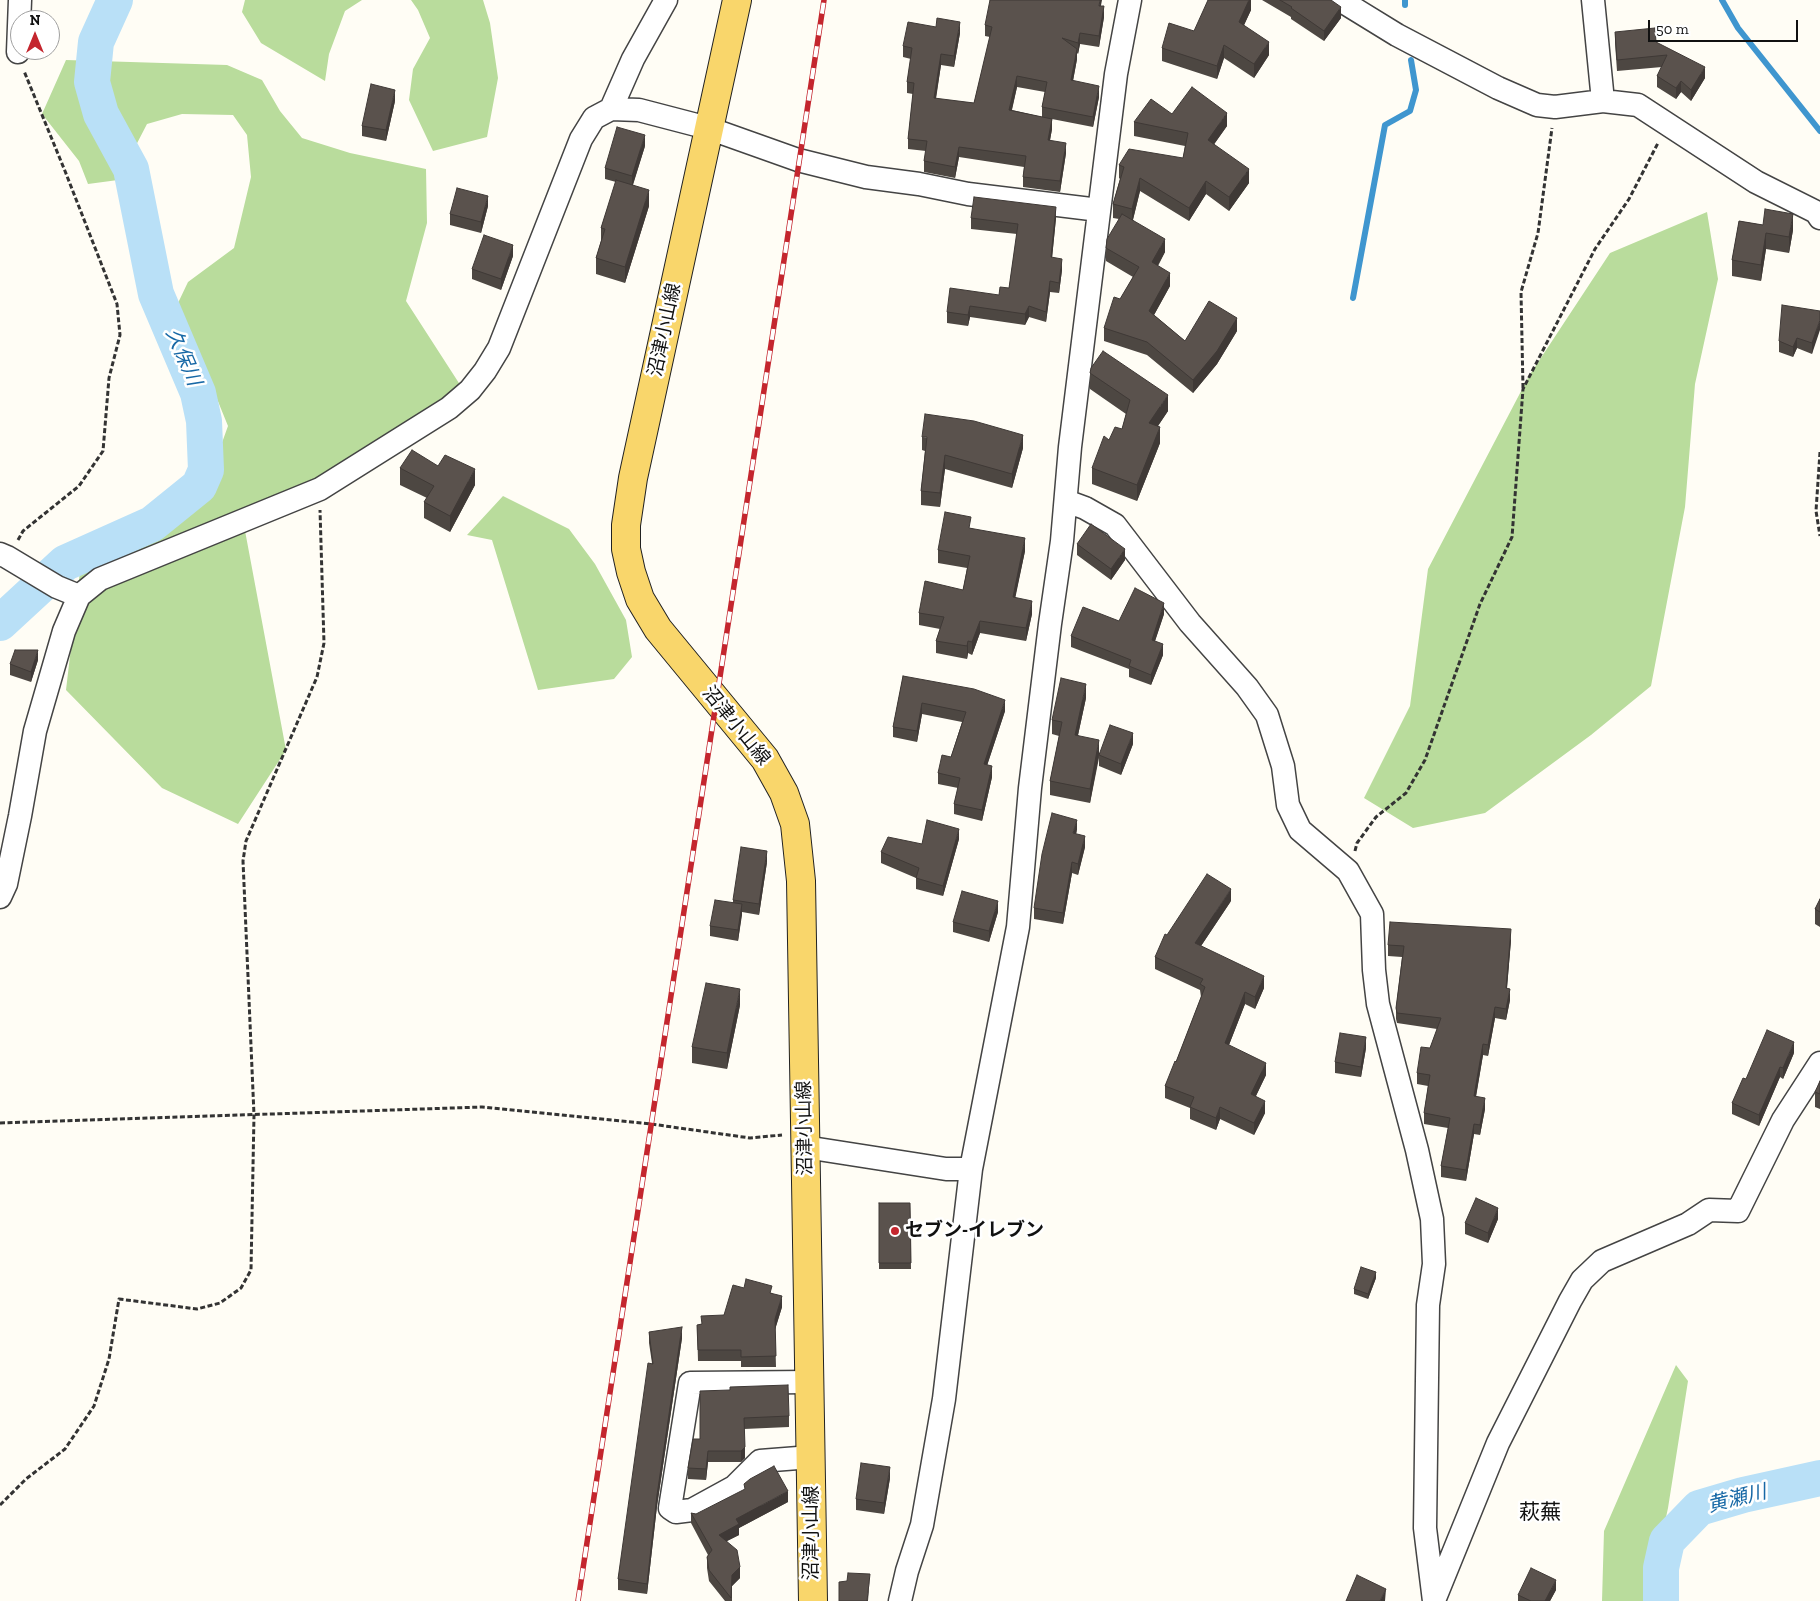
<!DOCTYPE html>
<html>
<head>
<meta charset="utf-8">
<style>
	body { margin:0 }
	#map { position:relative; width:1820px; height:1601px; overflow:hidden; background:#fffdf5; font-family:"Zilla Slab",serif }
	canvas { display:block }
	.north { position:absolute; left:10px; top:10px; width:50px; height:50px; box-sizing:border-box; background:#fff; border:1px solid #a0a0a0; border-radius:50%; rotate:0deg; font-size:14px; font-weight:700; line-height:20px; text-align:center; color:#111 }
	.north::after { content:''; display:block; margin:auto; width:18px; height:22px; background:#c4262e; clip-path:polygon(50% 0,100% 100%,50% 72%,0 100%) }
	.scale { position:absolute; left:1648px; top:20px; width:150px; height:22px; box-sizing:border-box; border:2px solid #111; border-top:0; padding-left:6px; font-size:15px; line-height:18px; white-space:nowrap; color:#111; -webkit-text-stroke:4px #fff; paint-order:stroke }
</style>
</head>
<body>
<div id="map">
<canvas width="1820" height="1601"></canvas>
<div class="north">N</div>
<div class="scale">50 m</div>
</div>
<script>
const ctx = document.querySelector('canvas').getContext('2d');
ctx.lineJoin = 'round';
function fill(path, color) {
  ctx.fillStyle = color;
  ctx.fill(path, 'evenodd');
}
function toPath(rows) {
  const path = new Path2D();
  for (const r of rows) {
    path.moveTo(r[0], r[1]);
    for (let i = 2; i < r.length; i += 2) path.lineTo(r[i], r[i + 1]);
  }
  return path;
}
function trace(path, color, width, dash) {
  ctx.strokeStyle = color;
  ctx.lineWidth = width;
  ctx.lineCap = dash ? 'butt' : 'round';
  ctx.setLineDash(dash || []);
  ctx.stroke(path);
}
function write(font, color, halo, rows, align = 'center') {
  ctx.font = font + ' "Zilla Slab","Noto Sans JP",serif';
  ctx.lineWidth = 5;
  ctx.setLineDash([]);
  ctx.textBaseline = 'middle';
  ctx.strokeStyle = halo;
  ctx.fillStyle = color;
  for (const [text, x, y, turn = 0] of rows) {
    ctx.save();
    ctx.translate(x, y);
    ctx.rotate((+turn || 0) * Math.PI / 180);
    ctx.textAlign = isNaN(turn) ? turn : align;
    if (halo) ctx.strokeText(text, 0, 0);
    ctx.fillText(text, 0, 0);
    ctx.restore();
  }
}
fill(toPath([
	[245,0,362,0,345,11,329,54,325,81,261,43,242,12],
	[411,0,483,0,490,23,498,78,487,137,433,151,409,100,413,69,430,38,418,10],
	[66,60,227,65,262,80,280,111,302,138,350,153,426,169,427,223,406,301,466,394,243,520,286,750,238,824,162,788,66,690,80,571,210,476,228,426,178,303,188,282,234,248,251,177,247,135,233,115,182,114,147,124,118,180,88,184,79,161,42,114],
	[1707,212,1718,279,1695,384,1685,507,1651,686,1591,735,1485,813,1413,828,1364,798,1410,706,1428,569,1529,376,1610,253],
	[503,496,569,529,595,564,626,620,632,657,614,679,538,690,492,540,467,535],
	[1676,1365,1688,1381,1668,1508,1648,1601,1602,1601,1604,1531]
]), '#b9dc9c');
trace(toPath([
	[1405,0,1405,5],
	[1722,0,1738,28,1820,131],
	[1353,298,1385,125,1410,111,1416,90,1411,60]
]), '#3f96cf', 6);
trace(toPath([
	[0,623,65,563,152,524,199,486,206,470,204,421,198,393,156,294,131,169,101,114,92,82,96,42,115,0],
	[1661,1601,1661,1568,1667,1541,1699,1508,1743,1495,1820,1478]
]), '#b9e0f7', 36);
const minor = toPath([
	[1340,0,1397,35,1498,88,1537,105,1555,107,1603,101,1638,105,1756,182,1816,212,1820,218],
	[1593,0,1603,101],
	[18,52,20,0],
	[611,109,633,59,666,0],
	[1066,501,1085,508,1115,525,1190,623,1247,687,1267,715,1283,766,1288,805,1300,830,1348,871,1372,914,1374,970,1378,1004,1417,1150,1432,1219,1434,1264,1428,1305,1425,1528,1434,1601],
	[0,554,7,557,57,587,79,596],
	[0,897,6,884,20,816,35,731,64,631,79,596,100,579,320,489,449,408,470,390,485,371,499,348,581,139,594,118,611,109,639,110,708,128,798,160,866,177,919,184,968,194,1099,210],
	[805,1147,946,1169,971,1169],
	[810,1382,690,1383,670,1508,676,1512,692,1510,734,1487,760,1461,811,1457],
	[1435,1598,1498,1443,1570,1301,1582,1280,1602,1261,1688,1224,1709,1210,1738,1211,1783,1120,1820,1063],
	[900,1601,907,1571,922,1525,944,1399,971,1169,1018,927,1030,788,1050,624,1062,541,1070,447,1116,74,1130,0]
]);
const major = toPath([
	[737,0,633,478,626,525,626,549,631,572,640,599,658,629,765,759,784,793,795,824,801,881,813,1601]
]);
trace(minor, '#444', 25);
trace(major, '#222', 30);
trace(toPath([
	[1523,388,1521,292,1538,233,1552,128],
	[1820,452,1816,511,1820,536],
	[18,540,23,531,79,486,103,451,109,378,120,335,117,304,65,171,24,71],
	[1355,851,1357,843,1376,817,1406,793,1425,760,1480,604,1512,537,1523,389,1595,249,1629,199,1658,143],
	[0,1123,482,1107,651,1124,750,1138,782,1135],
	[0,1505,26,1479,65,1449,94,1406,109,1359,119,1299,197,1309,220,1303,241,1288,251,1270,254,1115,243,861,246,841,317,677,324,643,320,510]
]), '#333', 3, [5, 2.5]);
trace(minor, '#fff', 22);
trace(major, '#f9d66b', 28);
const rail = toPath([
	[578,1601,824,0]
]);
trace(rail, '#c4262e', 5.5);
trace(rail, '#fff', 4, [11]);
fill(toPath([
	[1251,0,1251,10,1244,25,1269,55,1254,78,1224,58,1217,79,1162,61,1162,48,1194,31],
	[1262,0,1331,0,1341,18,1324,41,1291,19,1291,17],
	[1101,6,1104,17,1099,47,1080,44,1078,54,1077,53,1077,59,1073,81,1099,97,1093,127,1052,119,1052,129,1050,140,1066,153,1060,192,1023,187,1023,177,1024,167,959,157,955,178,924,172,924,161,926,151,908,149,908,139,913,94,907,93,907,82,911,59,903,57,903,46,960,33,954,67,941,65,936,99,974,103,990,37,985,36,985,25],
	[1017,87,1045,92,1042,107,1042,117,1012,110],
	[1615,32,1656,42,1705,78,1691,101,1681,92,1676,99,1657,87,1657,76,1662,67,1617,71,1615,43],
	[395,101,386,141,362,136,362,126],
	[1172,114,1227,126,1214,144,1249,183,1229,211,1206,194,1189,221,1140,191,1133,220,1165,252,1158,266,1170,286,1154,315,1185,341,1237,331,1217,364,1193,393,1147,355,1104,341,1104,328,1133,277,1106,261,1106,248,1119,219,1113,218,1113,204,1120,179,1119,178,1119,165,1183,158,1185,146,1134,136,1134,122],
	[645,146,633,185,649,206,625,283,596,274,596,258,601,241,601,228,616,182,605,179,605,168],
	[488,206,481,233,450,225,450,214],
	[971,218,1056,218,1052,258,1062,270,1059,293,1050,292,1046,322,1029,317,1025,325,970,317,968,326,947,323,947,312,999,295,1009,288,1017,234,971,229],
	[1739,221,1793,230,1789,253,1766,249,1761,281,1732,276,1732,260],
	[513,256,501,290,472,279,472,269],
	[1820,311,1812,354,1797,348,1793,357,1779,352,1779,341],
	[1090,373,1168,411,1158,426,1160,443,1137,501,1092,484,1092,468,1109,440,1122,429,1126,414,1090,389],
	[922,437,1023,448,1012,488,945,469,940,507,921,505,921,491,925,451,922,450],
	[438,466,475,485,450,532,424,518,424,502,427,498,400,485,400,468],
	[971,528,1025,551,1015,597,1032,614,1026,641,980,633,972,655,968,653,967,659,936,653,936,641,940,629,919,625,919,613,963,590,967,568,938,563,938,550],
	[1077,544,1125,560,1111,580,1077,555],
	[1164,614,1155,641,1163,655,1151,685,1129,677,1129,669,1071,647,1071,636,1119,621],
	[38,660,31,682,10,675,10,664],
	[903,676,1005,711,987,765,992,777,982,821,954,814,954,804,958,788,938,784,938,773,951,757,962,722,922,714,917,742,893,737,893,727],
	[1086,698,1078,735,1099,753,1133,744,1121,775,1099,766,1099,758,1090,803,1050,795,1050,781,1059,736,1052,734,1052,720],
	[1077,830,1076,834,1085,847,1078,875,1072,873,1063,924,1034,919,1034,908],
	[959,839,943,896,916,889,916,878,881,863,881,852,922,844],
	[767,862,759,915,742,912,738,941,710,936,710,926,733,903,733,900],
	[1820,899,1820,927,1815,924,1815,909],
	[1231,901,1201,946,1264,988,1255,1009,1245,1004,1229,1045,1266,1075,1256,1096,1265,1113,1254,1135,1220,1119,1216,1130,1190,1119,1190,1108,1165,1098,1165,1086,1176,1062,1201,997,1200,990,1155,969,1155,957],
	[998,912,989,942,953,932,953,922],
	[1511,940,1507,988,1510,1000,1506,1020,1495,1018,1488,1056,1483,1055,1476,1097,1485,1109,1480,1135,1474,1134,1466,1181,1441,1177,1441,1166,1448,1128,1424,1124,1424,1113,1428,1086,1417,1084,1417,1073,1430,1048,1437,1029,1397,1023,1396,1019,1396,1008,1402,957,1388,956,1388,945],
	[740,1005,727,1069,692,1063,692,1047],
	[1366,1048,1361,1077,1335,1073,1335,1062],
	[1794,1053,1783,1079,1780,1077,1759,1126,1732,1114,1732,1103,1746,1079],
	[1820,1081,1820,1109,1815,1107,1815,1092],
	[879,1203,910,1203,911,1269,879,1269],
	[1498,1219,1488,1243,1465,1234,1465,1223],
	[1376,1278,1368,1299,1354,1294,1354,1289],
	[744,1288,772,1293,782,1307,775,1329,776,1367,741,1367,741,1361,698,1361,697,1325,702,1324,724,1315],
	[649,1332,682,1338,657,1506,647,1594,618,1590,618,1579,652,1363,649,1343],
	[700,1391,789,1416,789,1427,744,1429,745,1458,741,1462,708,1462,706,1480,688,1479,688,1468,700,1439],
	[890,1478,884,1514,856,1510,856,1499],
	[788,1502,739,1528,739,1535,727,1541,740,1578,732,1586,732,1601,725,1601,709,1581,707,1568,707,1557,708,1555,691,1523,691,1513,696,1514],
	[1556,1590,1550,1601,1518,1601,1518,1595]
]), '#4d4742');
fill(toPath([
	[1100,0,1102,0,1099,16,1099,6],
	[1249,0,1251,0,1251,10,1239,36,1239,22],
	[1104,6,1104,17,1099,47,1099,36],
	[1341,7,1341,18,1324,41,1324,31],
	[960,22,960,33,954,67,954,56],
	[1080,33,1080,44,1078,54,1078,43],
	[1269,42,1269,55,1254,78,1254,64],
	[1224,45,1224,58,1217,79,1217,66],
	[1077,49,1077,59,1071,91,1071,80],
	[941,54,941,65,934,109,934,98],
	[1705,67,1705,78,1691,101,1691,90],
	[1017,76,1017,87,1009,121,1009,110],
	[1681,81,1681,92,1676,99,1676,88],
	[1099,86,1099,97,1093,127,1093,117],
	[395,90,395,101,386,141,386,130],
	[1227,113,1227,126,1208,153,1208,140],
	[1052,119,1052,129,1048,151,1048,140],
	[645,135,645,146,632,187,632,176],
	[1066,143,1066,153,1060,192,1060,181],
	[959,147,959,157,955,178,955,167],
	[1249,169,1249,183,1229,211,1229,197],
	[1140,178,1140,191,1132,223,1132,209],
	[1206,181,1206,194,1189,221,1189,208],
	[649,190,649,206,625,283,625,267],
	[488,196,488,206,481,233,481,222],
	[1056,207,1056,218,1051,268,1051,257],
	[1793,214,1793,230,1789,253,1789,237],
	[1766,233,1766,249,1761,281,1761,265],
	[1165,239,1165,252,1152,275,1152,262],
	[513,245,513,256,501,290,501,279],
	[1062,259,1062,270,1059,293,1059,283],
	[1170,273,1170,286,1149,324,1149,311],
	[1050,281,1050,292,1046,322,1046,312],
	[970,306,970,317,968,326,968,315],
	[1029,306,1029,317,1025,325,1025,314],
	[1237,318,1237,331,1217,364,1193,393,1193,380],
	[1820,320,1820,330,1812,354,1812,343],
	[1797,338,1797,348,1793,357,1793,347],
	[1168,395,1168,411,1149,439,1149,423],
	[1160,427,1160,443,1137,501,1137,485],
	[1023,435,1023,448,1012,488,1012,474],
	[945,455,945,469,940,507,940,493],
	[475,469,475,485,450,532,450,516],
	[1025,538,1025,551,1013,609,1013,597],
	[1125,549,1125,560,1111,580,1111,569],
	[1032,601,1032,614,1026,641,1026,628],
	[1164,603,1164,614,1152,650,1152,640],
	[980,621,980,633,972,655,972,642],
	[968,641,968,653,967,659,967,646],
	[1163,644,1163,655,1151,685,1151,675],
	[38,650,38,660,31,682,31,672],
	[1086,684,1086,698,1075,749,1075,735],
	[1005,700,1005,711,984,775,984,764],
	[922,703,922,714,917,742,917,731],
	[1133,733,1133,744,1121,775,1121,764],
	[1099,740,1099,754,1090,803,1090,789],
	[992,766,992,777,982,821,982,810],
	[1077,820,1077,830,1073,844,1073,833],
	[959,829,959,839,943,896,943,886],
	[1085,836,1085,847,1078,875,1078,864],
	[767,851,767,862,759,915,759,904],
	[1072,862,1072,873,1063,924,1063,913],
	[1231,889,1231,901,1195,955,1195,943],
	[998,901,998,912,989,942,989,931],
	[742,904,742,915,738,941,738,930],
	[1511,929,1511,940,1506,999,1506,988],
	[1264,976,1264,988,1255,1009,1255,997],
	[740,989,740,1005,727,1069,727,1053],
	[1510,989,1510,1000,1506,1020,1506,1009],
	[1245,992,1245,1004,1225,1055,1225,1043],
	[1495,1007,1495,1018,1488,1056,1488,1045],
	[1366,1037,1366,1048,1361,1077,1361,1067],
	[1794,1042,1794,1053,1783,1079,1783,1068],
	[1483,1044,1483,1055,1474,1107,1474,1096],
	[1266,1063,1266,1075,1251,1106,1251,1094],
	[1780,1067,1780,1077,1759,1126,1759,1115],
	[1485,1098,1485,1109,1480,1135,1480,1125],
	[1265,1101,1265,1113,1254,1135,1254,1123],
	[1220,1107,1220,1119,1216,1130,1216,1118],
	[1474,1124,1474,1134,1466,1181,1466,1170],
	[1498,1208,1498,1219,1488,1243,1488,1233],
	[1376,1272,1376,1278,1368,1299,1368,1294],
	[782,1296,782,1307,775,1330,775,1319],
	[682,1327,682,1338,657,1506,647,1594,647,1584,657,1495],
	[745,1447,745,1458,741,1462,741,1451],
	[708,1451,708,1462,706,1480,706,1469],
	[890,1467,890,1478,884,1514,884,1503],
	[788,1491,788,1502,739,1528,739,1535,719,1545,719,1535,736,1519],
	[740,1567,740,1578,732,1586,731,1601,732,1575],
	[870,1574,868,1601,867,1601],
	[1556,1580,1556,1590,1550,1601,1545,1601],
	[1386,1589,1385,1601,1380,1601]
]), '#3f3936');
const building = toPath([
	[990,0,1100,0,1099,6,1104,6,1099,36,1080,33,1078,43,1062,38,1077,49,1071,80,1099,86,1093,117,1042,107,1047,82,1017,76,1009,110,1052,119,1048,140,1066,143,1060,181,1023,177,1026,156,959,147,955,167,924,161,927,141,908,139,914,83,907,82,912,48,903,46,908,22,936,27,937,18,960,22,954,56,941,54,934,98,974,103,992,27,985,25,990,0],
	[1208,0,1249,0,1239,22,1269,42,1254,64,1224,45,1217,66,1162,48,1169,23,1194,31,1208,0],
	[1280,0,1331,0,1341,7,1324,31,1291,8,1292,7,1280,0],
	[1655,28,1656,42,1705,67,1691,90,1681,81,1676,88,1657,76,1667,55,1617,60,1615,32,1655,28],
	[371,84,395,90,386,130,362,126,371,84],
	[1192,87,1227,113,1208,140,1249,169,1229,197,1206,181,1189,208,1140,178,1132,209,1113,204,1124,167,1119,165,1129,149,1183,158,1188,133,1134,122,1151,99,1172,114,1192,87],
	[617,127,645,135,632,176,605,168,617,127],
	[616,180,649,190,625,267,596,258,605,229,601,228,616,180],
	[457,188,488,196,481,222,450,214,457,188],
	[974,197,1056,207,1051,257,1062,259,1059,283,1050,281,1046,312,1029,306,1025,314,970,306,968,315,947,312,950,288,999,295,1000,287,1009,288,1018,224,971,218,974,197],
	[1765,209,1793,214,1789,237,1766,233,1761,265,1732,260,1739,221,1763,225,1765,209],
	[1122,214,1165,239,1152,262,1170,273,1149,311,1185,341,1209,301,1237,318,1217,351,1193,380,1147,342,1104,328,1114,297,1120,299,1139,267,1106,248,1107,239,1122,214],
	[484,235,513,245,501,279,472,269,484,235],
	[1782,305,1820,311,1820,320,1812,343,1797,338,1793,347,1779,341,1782,305],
	[1103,351,1168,395,1149,423,1160,427,1137,485,1092,468,1104,436,1109,440,1115,427,1122,429,1130,400,1090,373,1091,368,1103,351],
	[925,414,974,421,1023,435,1012,474,945,455,940,493,921,491,927,437,922,437,925,414],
	[412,450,438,466,445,455,475,469,450,516,424,502,434,486,400,468,412,450],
	[945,512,971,517,969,528,1025,538,1013,597,1032,601,1026,628,980,621,972,642,968,641,967,646,936,641,944,617,919,613,925,581,963,590,970,556,938,550,945,512],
	[1091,524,1125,549,1111,569,1077,544,1091,524],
	[1135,588,1164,603,1152,640,1163,644,1151,675,1129,666,1131,660,1071,636,1083,607,1119,621,1135,588],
	[15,650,38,650,31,672,10,664,15,650],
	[903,676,974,689,1005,700,984,764,992,766,982,810,954,804,960,778,938,773,942,755,951,757,966,712,922,703,917,731,893,727,903,676],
	[1061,678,1086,684,1075,735,1099,740,1090,789,1050,781,1062,722,1052,720,1061,678],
	[1110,725,1133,733,1121,764,1099,755,1110,725],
	[1052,813,1077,820,1073,833,1085,836,1078,864,1072,862,1063,913,1034,908,1042,854,1052,813],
	[927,820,959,829,943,886,916,878,919,868,881,852,888,837,922,844,927,820],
	[741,847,767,851,759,904,733,900,741,847],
	[1207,874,1231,889,1195,943,1264,976,1255,997,1245,992,1225,1043,1266,1063,1251,1094,1265,1101,1254,1123,1220,1107,1216,1118,1190,1107,1194,1097,1165,1086,1175,1061,1176,1062,1205,987,1200,984,1203,979,1155,957,1165,934,1167,935,1207,874],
	[962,891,998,901,989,931,953,922,962,891],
	[1820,899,1820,912,1815,909,1820,899],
	[715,900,742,904,738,930,710,926,715,900],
	[1390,922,1511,929,1506,988,1510,989,1506,1009,1495,1007,1488,1045,1483,1044,1474,1096,1485,1098,1480,1125,1474,1124,1466,1170,1441,1166,1450,1118,1424,1113,1430,1075,1417,1073,1421,1047,1430,1048,1441,1018,1397,1013,1396,1008,1404,946,1388,945,1390,922],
	[706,983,740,989,727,1053,692,1047,706,983],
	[1767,1030,1794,1042,1783,1068,1780,1067,1759,1115,1732,1103,1743,1078,1746,1079,1767,1030],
	[1340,1033,1366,1037,1361,1067,1335,1062,1340,1033],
	[1820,1081,1820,1094,1815,1092,1820,1081],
	[1476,1198,1498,1208,1488,1233,1465,1223,1476,1198],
	[879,1203,910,1203,911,1263,879,1263,879,1203],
	[1361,1267,1376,1272,1368,1294,1354,1289,1361,1267],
	[746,1279,772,1286,770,1293,782,1296,775,1319,776,1356,741,1357,741,1350,698,1350,697,1325,702,1324,701,1316,724,1315,733,1285,744,1288,746,1279],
	[682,1327,657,1495,647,1584,618,1579,648,1363,653,1364,649,1332,682,1327],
	[788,1385,789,1416,744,1418,745,1447,741,1451,708,1451,706,1469,688,1468,693,1439,700,1439,700,1391,730,1390,730,1387,788,1385],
	[861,1463,890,1467,884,1503,856,1499,861,1463],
	[774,1466,788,1491,736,1519,739,1524,719,1535,737,1550,740,1567,732,1575,731,1598,709,1570,707,1557,712,1550,691,1513,696,1514,745,1489,744,1484,750,1479,774,1466],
	[1531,1568,1556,1580,1545,1601,1531,1601,1518,1595,1531,1568],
	[848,1573,870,1574,867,1601,839,1601,839,1582,847,1581,848,1573],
	[1357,1575,1386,1589,1380,1601,1346,1601,1357,1575]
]);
fill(building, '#5a524d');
trace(building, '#3f3936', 1);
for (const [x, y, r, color] of [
	[895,1231,5,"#c4262e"]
]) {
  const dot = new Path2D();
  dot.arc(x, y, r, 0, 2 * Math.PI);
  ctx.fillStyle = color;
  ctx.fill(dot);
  trace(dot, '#fff', 2);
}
write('19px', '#111', '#fff', [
	["沼津小山線",665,330,-78],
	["沼津小山線",736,726,51],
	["沼津小山線",805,1128,-91],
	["沼津小山線",812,1533,-90]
]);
write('bold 19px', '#111', '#fff', [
	["セブン-イレブン",905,1231]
], 'left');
write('italic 20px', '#1768a6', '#fff', [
	["久保川",183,357,67],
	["黄瀬川",1737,1499,-14]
]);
write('21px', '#111', '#fff', [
	["萩蕪",1540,1513]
]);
</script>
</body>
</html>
